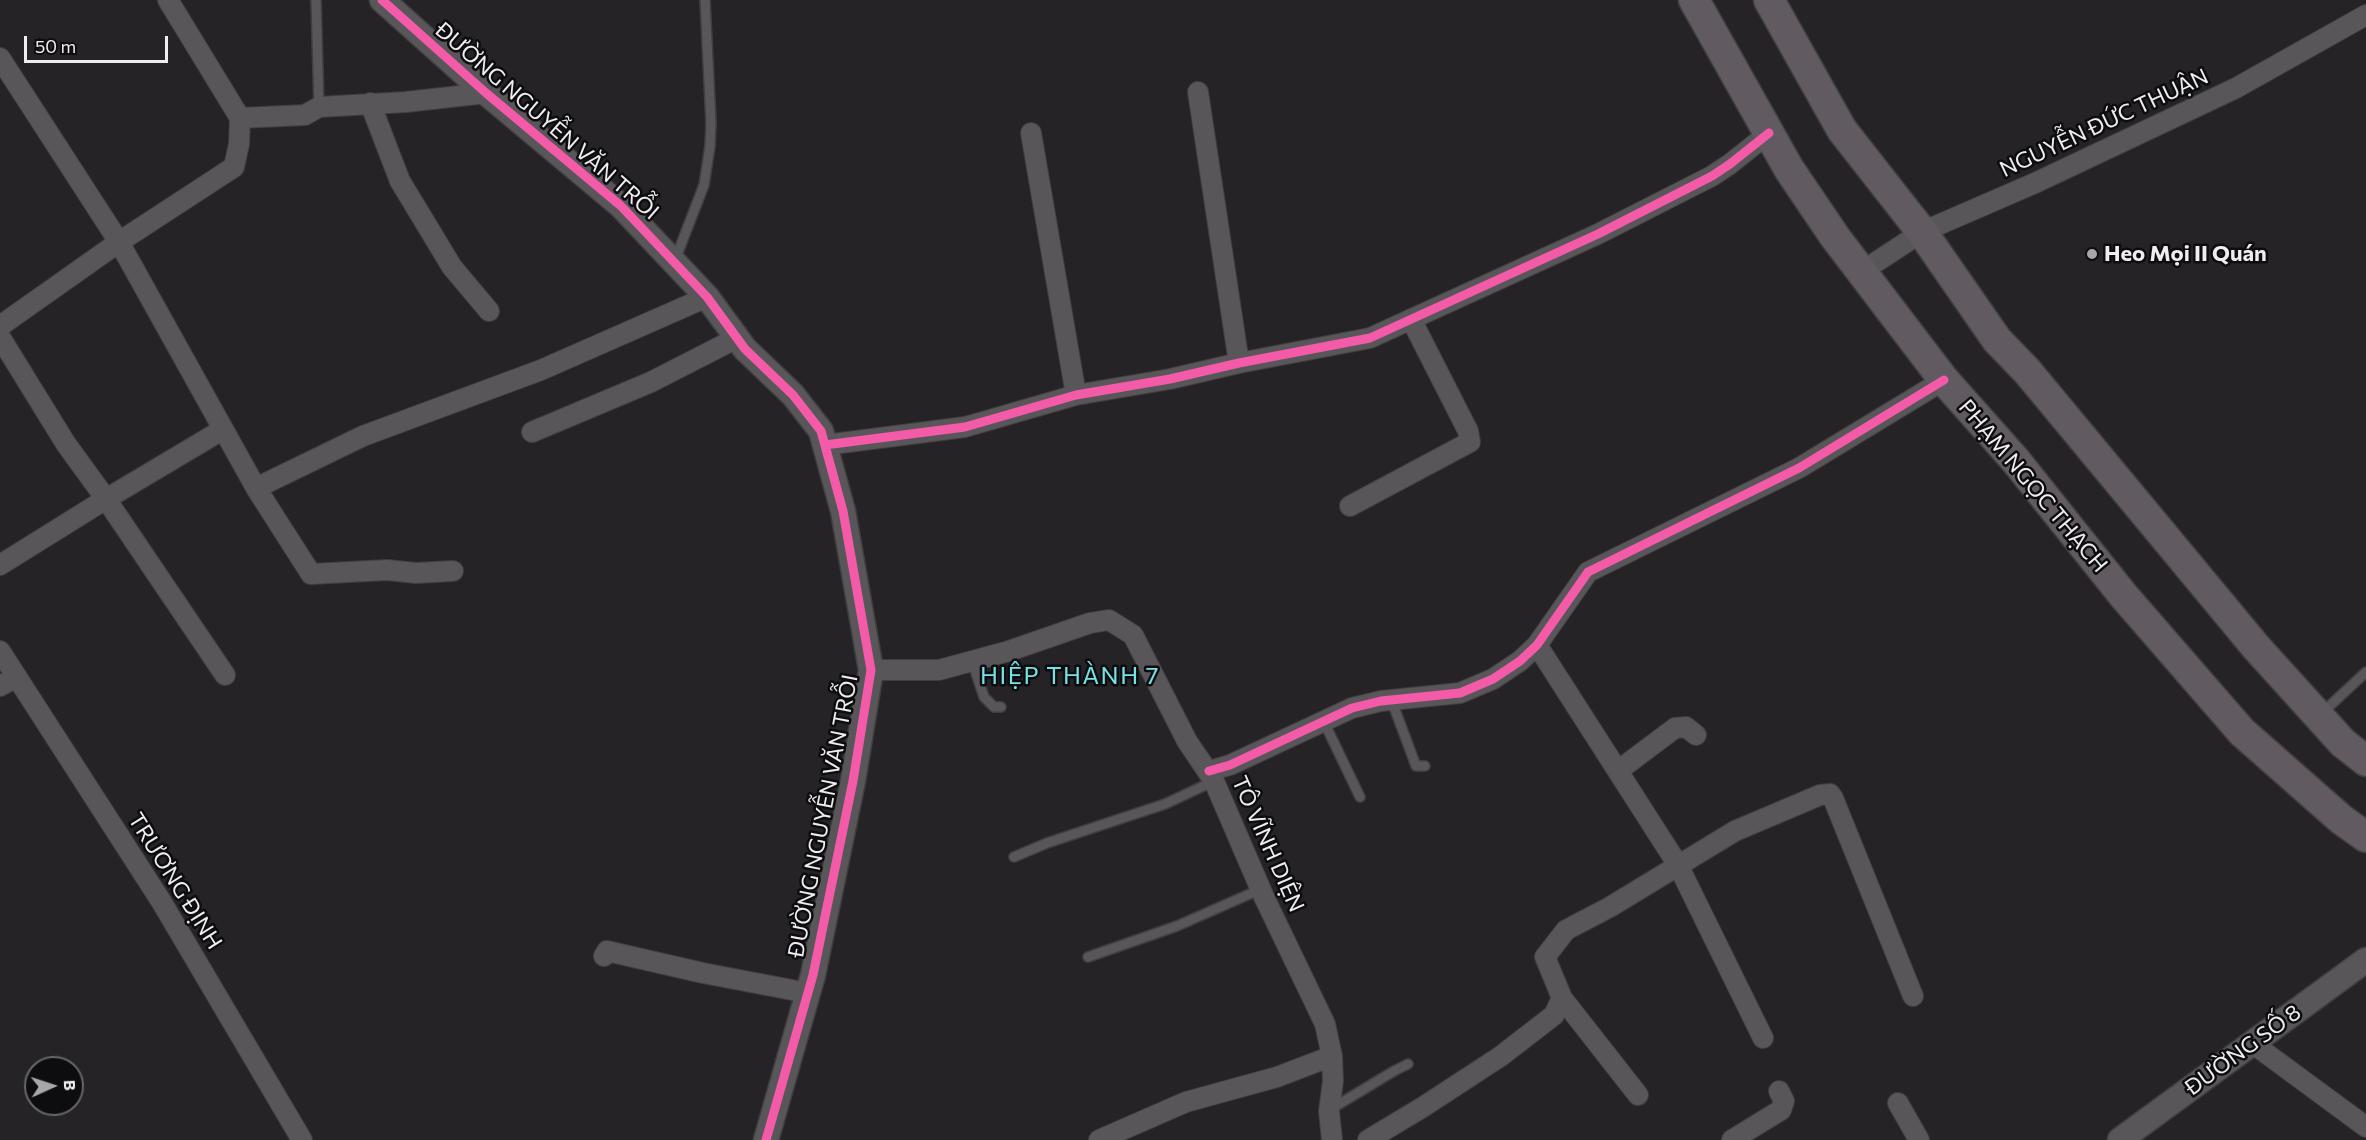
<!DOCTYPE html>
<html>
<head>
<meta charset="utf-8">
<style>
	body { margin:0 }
	#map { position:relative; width:2366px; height:1140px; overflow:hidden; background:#252326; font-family:Commissioner,sans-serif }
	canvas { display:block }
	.north { position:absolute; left:24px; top:1056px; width:60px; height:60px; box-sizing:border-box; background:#0d0c0e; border:2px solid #676669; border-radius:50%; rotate:87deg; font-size:16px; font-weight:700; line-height:24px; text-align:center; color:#efedf1 }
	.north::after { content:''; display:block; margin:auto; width:21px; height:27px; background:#a8a6aa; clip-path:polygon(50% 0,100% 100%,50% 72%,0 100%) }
	.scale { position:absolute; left:24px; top:36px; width:144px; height:27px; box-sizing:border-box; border:3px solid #efedf1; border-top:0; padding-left:8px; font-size:18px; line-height:21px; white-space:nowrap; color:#efedf1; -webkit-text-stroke:4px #0d0c0e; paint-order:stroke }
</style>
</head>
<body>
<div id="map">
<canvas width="2366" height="1140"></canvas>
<div class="north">B</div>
<div class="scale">50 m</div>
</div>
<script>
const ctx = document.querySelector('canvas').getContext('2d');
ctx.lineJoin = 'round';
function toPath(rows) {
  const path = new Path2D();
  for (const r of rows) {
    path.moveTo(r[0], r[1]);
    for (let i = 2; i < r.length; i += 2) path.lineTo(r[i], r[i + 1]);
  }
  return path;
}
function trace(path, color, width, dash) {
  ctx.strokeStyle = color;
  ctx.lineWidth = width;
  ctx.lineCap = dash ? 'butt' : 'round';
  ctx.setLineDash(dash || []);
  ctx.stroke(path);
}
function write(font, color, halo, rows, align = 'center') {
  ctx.font = font + ' Commissioner,sans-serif';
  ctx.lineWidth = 5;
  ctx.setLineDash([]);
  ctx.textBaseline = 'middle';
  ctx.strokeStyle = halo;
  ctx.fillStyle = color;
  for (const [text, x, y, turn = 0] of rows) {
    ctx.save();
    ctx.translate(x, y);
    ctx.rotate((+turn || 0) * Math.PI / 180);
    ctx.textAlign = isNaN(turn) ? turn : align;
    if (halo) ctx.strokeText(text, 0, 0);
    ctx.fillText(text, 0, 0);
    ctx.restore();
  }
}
const service = toPath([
	[316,0,319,107],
	[675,260,704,185,710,146,711,123,705,0],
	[972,661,984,697,994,707,1001,707],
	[1391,699,1416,766,1425,766],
	[2322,713,2366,672],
	[1323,720,1360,797],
	[1014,857,1047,843,1165,804,1214,781],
	[1088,957,1177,926,1261,889],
	[1331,1109,1394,1071,1408,1064]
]);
const minor = toPath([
	[168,0,240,118,239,144,234,167,119,242,256,488,311,574,387,570,416,573,453,571],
	[0,58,119,242,0,326],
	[1198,92,1239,363],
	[370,103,400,181,452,267,489,311],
	[240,118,305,115,319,107,406,102,486,93],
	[1031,133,1076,395],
	[1861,272,1922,232,2035,183,2236,88,2366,15],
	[0,337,66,444,106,499,222,430],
	[532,432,651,382,737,338],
	[825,445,965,427,1076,395,1170,379,1239,363,1370,338,1598,234,1712,176,1730,164,1769,133],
	[256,488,363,436,541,370,707,297],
	[1350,506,1470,442,1468,431,1411,319],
	[0,565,106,499,225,675],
	[1537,645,1678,865,1763,1038],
	[0,651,161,901,302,1140],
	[871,670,939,670,1009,651,1090,623,1109,620,1133,635,1187,741,1214,781,1264,897,1325,1024,1332,1056,1333,1081,1329,1111,1332,1140],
	[0,686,17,677],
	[1619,770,1675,728,1686,727,1696,735],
	[1209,771,1230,765,1352,708,1381,701,1460,693,1493,679,1520,661,1537,645,1588,572,1799,468,1944,380],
	[604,956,607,951,703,973,808,993],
	[1562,998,1638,1095],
	[2252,1043,2366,1127],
	[1898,1103,1919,1140],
	[1099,1140,1186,1102,1277,1077,1332,1056],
	[1368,1140,1423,1107,1501,1056,1554,1015,1562,998,1545,957,1566,930,1610,907,1735,831,1820,795,1830,794,1833,798,1913,996],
	[1732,1140,1781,1110,1784,1101,1779,1091]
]);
const tertiary = toPath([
	[382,0,486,93,621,206,707,297,745,349,793,395,821,431,843,511,871,670,853,781,813,975,766,1140],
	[2120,1140,2366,960]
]);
const primary = toPath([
	[1694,0,1789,169,1835,237,1944,380,2016,461,2123,595,2242,732,2342,820,2366,837],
	[1769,0,1842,130,1922,232,1997,340,2027,371,2256,647,2343,743,2366,761]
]);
trace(service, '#3f3e40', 12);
trace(minor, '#3f3e40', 22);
trace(tertiary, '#3f3e40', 27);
trace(primary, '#3f3e40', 33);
trace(service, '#585658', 9);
trace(minor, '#585658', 20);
trace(tertiary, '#585658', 24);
trace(primary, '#615a61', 30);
trace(toPath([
	[382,0,486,93,621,206,707,297,745,349,793,395,821,431,843,511,871,670,853,781,813,975,766,1140],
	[825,445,965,427,1076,395,1170,379,1239,363,1370,338,1598,234,1712,176,1730,164,1769,133],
	[1209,771,1230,765,1352,708,1381,701,1460,693,1493,679,1520,661,1537,645,1588,572,1799,468,1944,380]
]), '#f35aa7', 9);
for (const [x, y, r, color] of [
	[2092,254,6,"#a8a6aa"]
]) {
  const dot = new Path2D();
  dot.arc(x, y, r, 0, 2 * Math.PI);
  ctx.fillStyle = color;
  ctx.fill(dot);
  trace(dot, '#0d0c0e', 2);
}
write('22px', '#efedf1', '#0d0c0e', [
	["ĐƯỜNG NGUYỄN VĂN TRỖI",547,121,41],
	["NGUYỄN ĐỨC THUẬN",2104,123,-25],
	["PHẠM NGỌC THẠCH",2033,486,50],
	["ĐƯỜNG NGUYỄN VĂN TRỖI",823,816,-79],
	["TÔ VĨNH DIỆN",1268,844,66],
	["TRƯƠNG ĐỊNH",175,881,58],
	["ĐƯỜNG SỐ 8",2243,1050,-36]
]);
write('bold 22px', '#efedf1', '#0d0c0e', [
	["Heo Mọi II Quán",2104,254]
], 'left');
ctx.letterSpacing = '1.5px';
write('24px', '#76e2e6', '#0d0c0e', [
	["HIỆP THÀNH 7",1070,676]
]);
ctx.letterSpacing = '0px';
</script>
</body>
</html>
